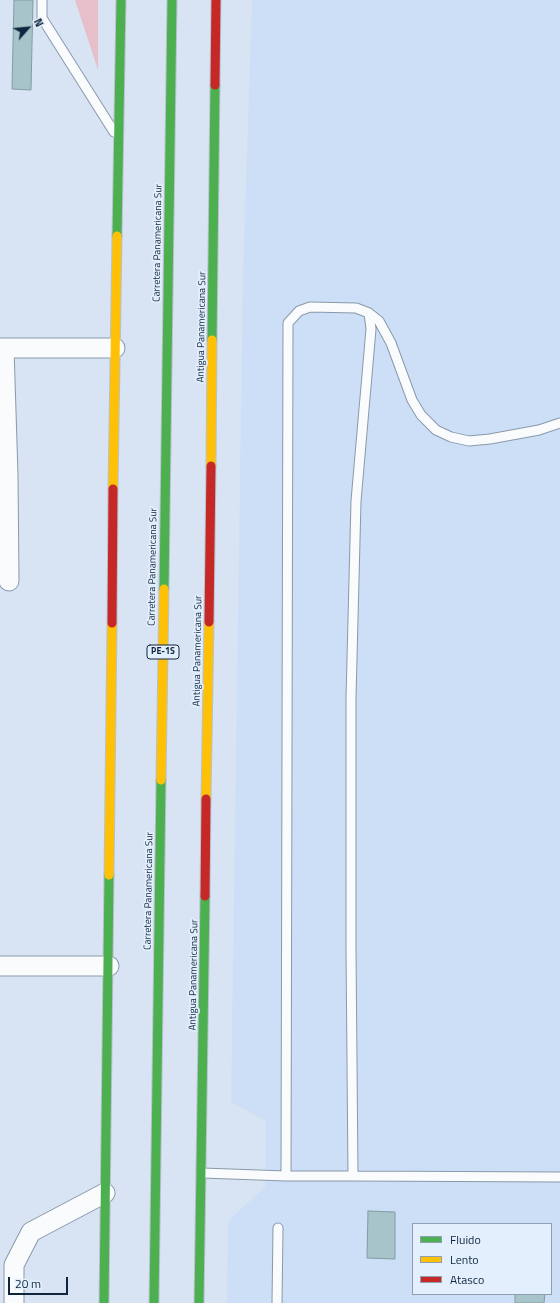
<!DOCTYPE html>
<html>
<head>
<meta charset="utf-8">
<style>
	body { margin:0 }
	#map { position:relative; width:560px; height:1303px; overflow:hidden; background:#d8e4f3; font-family:"Titillium Web",sans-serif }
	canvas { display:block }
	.legend { position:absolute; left:412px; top:1223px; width:140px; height:72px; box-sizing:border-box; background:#e4effd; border:1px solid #8f9fb1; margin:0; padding:5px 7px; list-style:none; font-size:12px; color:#10263f }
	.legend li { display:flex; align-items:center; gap:8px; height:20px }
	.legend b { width:20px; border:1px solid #8f9fb1 }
	.north { position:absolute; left:8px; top:8px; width:40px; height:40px; -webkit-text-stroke:3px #e4effd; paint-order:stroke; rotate:63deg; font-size:11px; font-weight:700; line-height:16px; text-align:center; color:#10263f }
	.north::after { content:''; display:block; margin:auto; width:14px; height:18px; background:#10263f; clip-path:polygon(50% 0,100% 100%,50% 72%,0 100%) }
	.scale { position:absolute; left:8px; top:1277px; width:60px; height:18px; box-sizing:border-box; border:2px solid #10263f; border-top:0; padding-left:5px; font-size:12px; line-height:14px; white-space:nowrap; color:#10263f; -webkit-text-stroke:3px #e4effd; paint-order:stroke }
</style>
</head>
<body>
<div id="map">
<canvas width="560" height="1303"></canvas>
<ul class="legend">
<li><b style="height:5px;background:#4caf50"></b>Fluido</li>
<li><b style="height:5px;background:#ffc107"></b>Lento</li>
<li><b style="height:5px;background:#c62828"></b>Atasco</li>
</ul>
<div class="north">N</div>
<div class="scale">20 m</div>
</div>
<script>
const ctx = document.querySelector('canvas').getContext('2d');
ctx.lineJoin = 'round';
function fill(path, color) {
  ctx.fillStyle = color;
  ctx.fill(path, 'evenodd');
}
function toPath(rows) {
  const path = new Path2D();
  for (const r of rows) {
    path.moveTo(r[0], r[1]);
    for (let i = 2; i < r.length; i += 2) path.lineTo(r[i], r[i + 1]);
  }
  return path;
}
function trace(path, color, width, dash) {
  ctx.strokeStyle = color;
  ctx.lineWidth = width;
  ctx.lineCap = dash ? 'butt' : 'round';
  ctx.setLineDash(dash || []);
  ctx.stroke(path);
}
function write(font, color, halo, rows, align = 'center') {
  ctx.font = font + ' "Titillium Web",sans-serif';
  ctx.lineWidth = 3.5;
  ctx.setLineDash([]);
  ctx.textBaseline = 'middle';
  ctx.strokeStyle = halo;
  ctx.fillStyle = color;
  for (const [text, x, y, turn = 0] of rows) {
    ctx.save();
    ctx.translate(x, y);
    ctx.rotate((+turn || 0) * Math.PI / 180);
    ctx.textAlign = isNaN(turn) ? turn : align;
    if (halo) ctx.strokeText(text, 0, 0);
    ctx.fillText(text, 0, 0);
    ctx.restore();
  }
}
fill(toPath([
	[252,0,560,0,560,1303,227,1303,228,1221,265,1187,266,1121,231,1102,243,276],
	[413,1224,551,1224,551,1294,413,1294]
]), '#ccdff6');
fill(toPath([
	[75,0,98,0,98,70]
]), '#e7bfca');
const building = toPath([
	[14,0,33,0,31,90,12,89,14,0],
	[368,1211,395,1212,395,1259,367,1258,368,1211],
	[515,1294,545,1294,544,1303,515,1303,515,1294]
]);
fill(building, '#a7c4ca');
trace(building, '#839ca2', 1);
const lane = toPath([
	[42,0,42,18,114,132],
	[202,1173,286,1176,288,323,299,311,310,307,356,308,369,313,379,321,391,343,412,400,421,415,436,430,451,437,469,441,490,439,539,430,560,423],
	[286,1176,353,1176,351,948,351,698,356,501,371,329,369,313],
	[353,1176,560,1177],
	[277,1303,278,1228]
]);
const street = toPath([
	[0,348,115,348],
	[4,348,8,475,9,581],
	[0,966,109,966],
	[14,1303,14,1265,31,1232,105,1193]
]);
const fast = toPath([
	[117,236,121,0],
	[212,340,215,85],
	[164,589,172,0],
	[104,1303,109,875],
	[154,1303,161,780],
	[199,1303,205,896]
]);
const slow = toPath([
	[211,466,212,340],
	[113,489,117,236],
	[161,780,164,589],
	[206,799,209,622],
	[109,875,112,623]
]);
const jam = toPath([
	[215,85,216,0],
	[209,622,211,466],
	[112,623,113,489],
	[205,896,206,799]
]);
trace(lane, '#8999aa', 11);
trace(street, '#8999aa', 21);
trace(fast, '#b8c2cd', 11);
trace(slow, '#b8c2cd', 11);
trace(jam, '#b8c2cd', 11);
trace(lane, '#f9fbfd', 9);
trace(street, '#f9fbfd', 19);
trace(fast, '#4caf50', 9);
trace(slow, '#ffc107', 9);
trace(jam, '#c62828', 9);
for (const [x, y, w] of [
	[163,652,32]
]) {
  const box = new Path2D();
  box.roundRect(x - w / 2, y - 7, w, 14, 3);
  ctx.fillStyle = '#e4effd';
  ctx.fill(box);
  trace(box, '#10263f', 1);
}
write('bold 9px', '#10263f', null, [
	["PE-1S",163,652]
]);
write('10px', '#10263f', '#e4effd', [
	["Carretera Panamericana Sur",158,243,-89],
	["Antigua Panamericana Sur",202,327,-89],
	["Carretera Panamericana Sur",153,567,-89],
	["Antigua Panamericana Sur",198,651,-89],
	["Carretera Panamericana Sur",149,891,-89],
	["Antigua Panamericana Sur",194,975,-89]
]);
</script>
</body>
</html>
